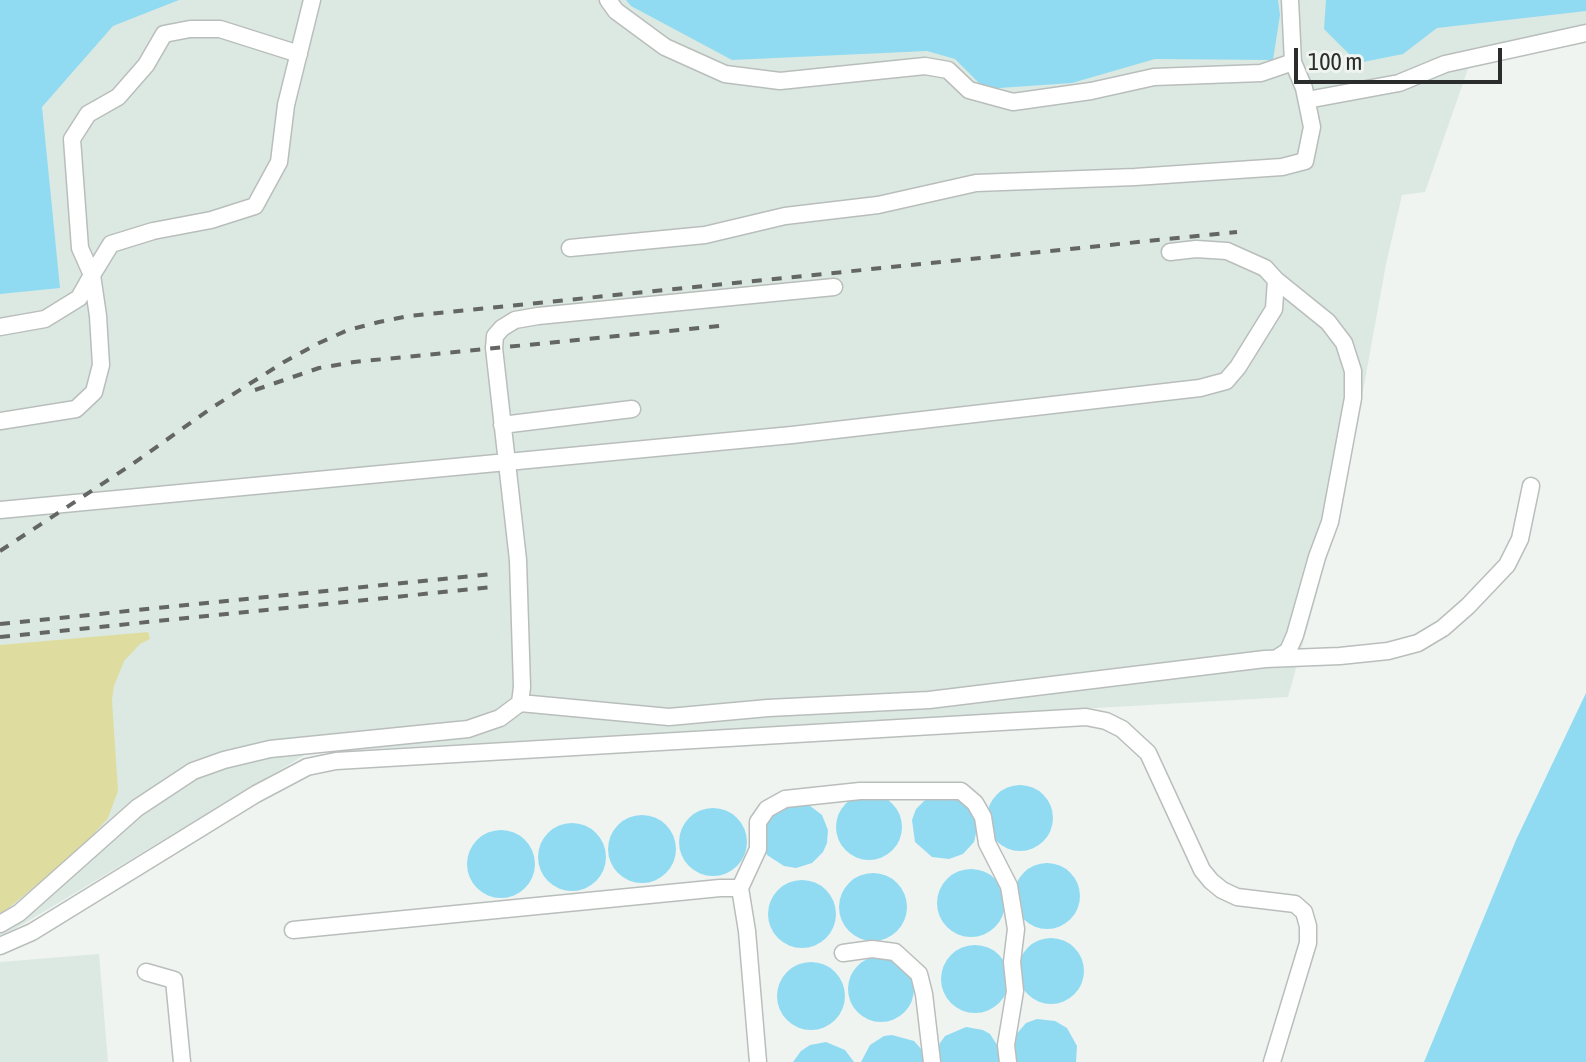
<!DOCTYPE html>
<html>
<head>
<meta charset="utf-8">
<style>
	body { margin:0 }
	#map { position:relative; width:1586px; height:1062px; overflow:hidden; background:#eff4f1; font-family:"Asap Condensed",sans-serif }
	canvas { display:block }
	.scale { position:absolute; left:1294px; top:48px; width:208px; height:36px; box-sizing:border-box; border:4px solid #2b2d2c; border-top:0; padding-left:10px; font-size:24px; line-height:28px; white-space:nowrap; color:#2b2d2c; -webkit-text-stroke:6px #eff4f1; paint-order:stroke }
</style>
</head>
<body>
<div id="map">
<canvas width="1586" height="1062"></canvas>
<div class="scale">100 m</div>
</div>
<script>
const ctx = document.querySelector('canvas').getContext('2d');
ctx.lineJoin = 'round';
function fill(path, color) {
  ctx.fillStyle = color;
  ctx.fill(path, 'evenodd');
}
function toPath(rows) {
  const path = new Path2D();
  for (const r of rows) {
    if (r.length === 3) {
      path.moveTo(r[0] + r[2], r[1]);
      path.arc(r[0], r[1], r[2], 0, 2 * Math.PI);
      continue;
    }
    path.moveTo(r[0], r[1]);
    for (let i = 2; i < r.length; i += 2) path.lineTo(r[i], r[i + 1]);
  }
  return path;
}
function trace(path, color, width, dash) {
  ctx.strokeStyle = color;
  ctx.lineWidth = width;
  ctx.lineCap = dash ? 'butt' : 'round';
  ctx.setLineDash(dash || []);
  ctx.stroke(path);
}
fill(toPath([
	[0,0,1586,0,1586,41,1470,63,1425,192,1402,195,1386,264,1344,496,1288,697,308,753,0,938],
	[99,954,108,1062,0,1062,0,962]
]), '#dce9e2');
fill(toPath([
	[148,632,150,639,140,644,124,661,114,686,112,700,118,791,108,818,80,849,0,915,0,645]
]), '#dedd9f');
fill(toPath([
	[0,0,179,0,113,26,42,107,60,288,0,294],
	[626,0,1278,0,1280,15,1273,60,1155,59,1072,83,985,89,955,59,927,51,732,60,631,6],
	[1326,0,1586,0,1586,11,1437,28,1403,54,1358,63,1324,29],
	[1586,693,1586,1062,1424,1062,1516,840],
	[1020,818,33],
	[869,827,33],
	[930,795,964,798,978,825,974,842,963,854,949,859,932,857,915,842,912,820,916,809],
	[805,802,822,815,828,830,827,843,823,852,812,863,796,868,784,866,767,855,761,840,771,810],
	[713,842,34],
	[642,849,34],
	[572,857,34],
	[501,864,34],
	[1047,896,33],
	[971,903,34],
	[873,907,34],
	[802,914,34],
	[1051,971,33],
	[975,979,34],
	[881,989,33],
	[811,996,34],
	[1037,1019,1055,1021,1067,1028,1077,1046,1076,1062,1011,1062,1013,1038,1026,1023],
	[966,1027,983,1030,990,1034,1001,1051,1002,1062,935,1062,940,1043,945,1036],
	[892,1035,914,1041,922,1050,927,1062,861,1062,870,1045,884,1036],
	[826,1042,845,1050,854,1062,793,1062,801,1051,810,1045]
]), '#90dbf2');
const minor = toPath([
	[608,0,616,11,665,47,725,74,780,81,925,66,948,70,969,90,1013,102,1091,91,1154,77,1261,73,1293,62,1290,0],
	[1307,100,1399,83,1445,64,1586,33],
	[570,248,705,235,785,216,878,205,976,183,1135,177,1282,167,1305,161,1312,127,1304,88,1293,62],
	[1276,280,1328,322,1344,343,1353,371,1353,398,1330,522,1317,557,1295,635,1288,651,1277,658],
	[0,327,45,319,79,298,92,275,80,248,72,139,88,114,118,97,146,65,164,34,190,29,220,29,299,54],
	[0,421,76,409,94,392,101,365,98,316,92,275,111,244,153,231,211,220,255,206,279,162,286,105,312,0],
	[502,425,632,409],
	[0,510,792,435,1200,388,1226,381,1238,367,1274,309,1276,280,1265,268,1227,251,1196,249,1170,252],
	[520,703,669,717,768,708,929,700,1265,659,1340,656,1388,651,1418,643,1443,628,1468,606,1507,565,1520,539,1531,486],
	[0,924,19,913,137,808,193,771,224,760,270,749,468,729,500,718,520,703,522,687,518,560,494,348,495,336,502,328,515,320,538,316,834,287],
	[293,930,720,888,740,888],
	[0,946,32,932,256,794,307,767,336,761,1086,717,1106,721,1122,729,1148,753,1202,870,1211,881,1222,890,1237,897,1295,904,1304,912,1308,926,1308,943,1272,1062],
	[843,953,872,949,895,952,919,974,924,994,932,1062],
	[146,972,174,980,182,1062],
	[758,1062,747,931,740,888,758,849,758,822,767,809,785,799,860,791,961,791,975,803,983,817,987,843,1009,886,1016,929,1012,962,1015,991,1006,1045,1008,1062]
]);
trace(minor, '#b9bebc', 19);
trace(minor, '#fff', 16);
trace(toPath([
	[255,390,319,368,354,362,729,325],
	[0,551,131,465,213,407,284,362,319,343,348,330,379,322,409,316,1237,232],
	[0,624,492,574],
	[0,637,493,587]
]), '#636665', 4, [10, 10]);
</script>
</body>
</html>
